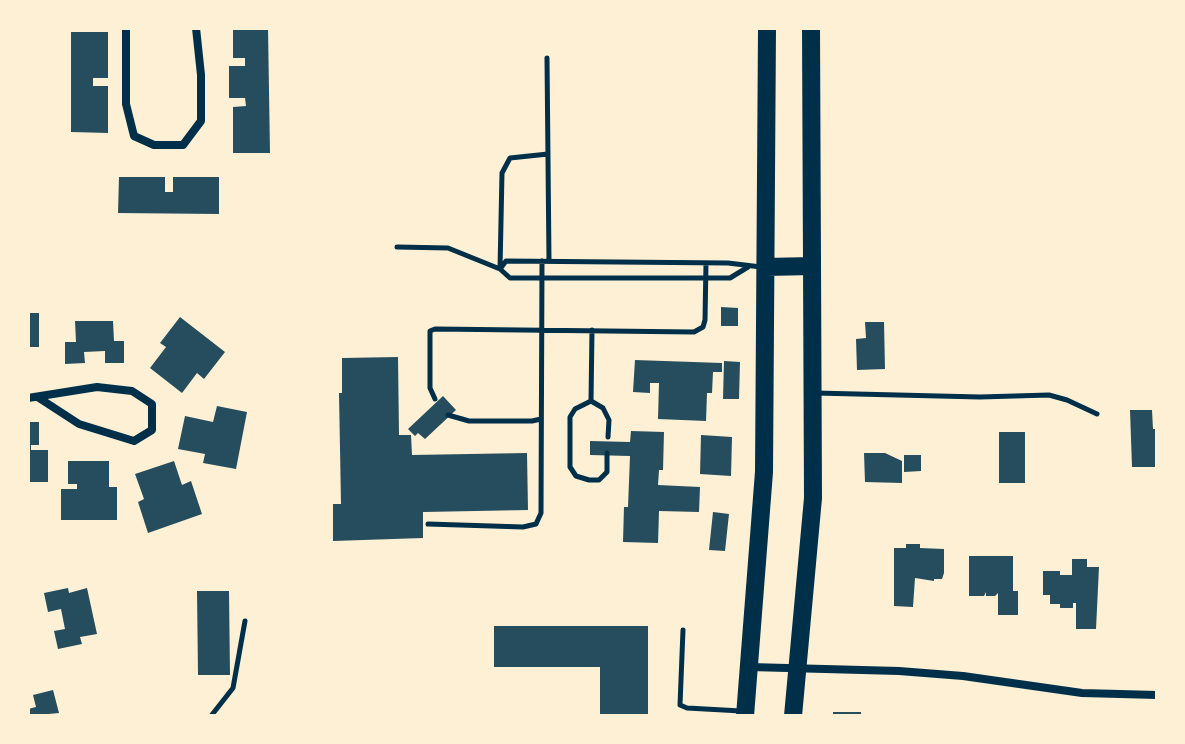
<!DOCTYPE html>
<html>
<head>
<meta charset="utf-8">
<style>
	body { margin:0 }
	#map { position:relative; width:1185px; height:744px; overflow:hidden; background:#fdf0d5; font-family:Lato,sans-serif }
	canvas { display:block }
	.frame { position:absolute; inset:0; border:30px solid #fdf0d5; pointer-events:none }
</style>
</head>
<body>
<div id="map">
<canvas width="1185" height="744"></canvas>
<div class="frame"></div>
</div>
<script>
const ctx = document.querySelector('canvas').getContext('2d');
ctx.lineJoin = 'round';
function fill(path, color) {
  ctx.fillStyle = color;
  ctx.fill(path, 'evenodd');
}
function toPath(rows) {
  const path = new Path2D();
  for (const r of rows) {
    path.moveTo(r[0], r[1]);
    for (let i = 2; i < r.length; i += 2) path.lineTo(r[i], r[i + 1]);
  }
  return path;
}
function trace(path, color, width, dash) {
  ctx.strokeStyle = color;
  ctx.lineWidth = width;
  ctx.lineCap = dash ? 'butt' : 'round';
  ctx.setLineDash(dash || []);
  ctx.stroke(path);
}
fill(toPath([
	[233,28,268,28,270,153,233,153,233,107,246,106,245,98,229,98,229,66,245,66,245,58,233,58],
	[71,32,108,32,108,78,93,78,93,86,108,86,108,133,71,132],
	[119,177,165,177,165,192,173,192,173,177,219,177,219,214,118,213],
	[721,307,738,308,738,326,721,326],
	[28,313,39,313,39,347,28,347],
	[180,317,225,352,204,379,197,373,182,393,150,368,166,347,160,343],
	[75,321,113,321,114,341,124,341,124,363,105,363,105,351,84,352,85,363,65,364,65,342,76,342],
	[865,322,884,322,885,369,857,370,856,339,866,338],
	[398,357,399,435,411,435,412,455,527,453,528,510,423,512,423,538,333,541,333,504,341,504,339,393,342,393,342,358],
	[635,360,722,363,722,372,713,372,712,393,707,393,706,421,658,419,659,383,650,383,650,393,633,392],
	[724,361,740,362,739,399,723,399],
	[443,396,456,410,425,439,418,433,415,436,408,429],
	[217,406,247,412,236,469,203,463,205,454,178,449,185,416,213,422],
	[1130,410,1152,410,1153,429,1157,429,1157,467,1132,467],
	[28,422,39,422,39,445,31,445,31,450,48,450,48,482,28,482],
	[631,431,664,432,663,470,659,470,658,485,700,487,699,512,659,511,658,543,623,542,624,507,628,507,630,456,590,455,590,441,630,442],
	[999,432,1025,432,1025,483,999,483],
	[701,435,732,437,731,476,700,474],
	[864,453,885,453,902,461,902,483,865,482],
	[904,455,921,455,921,471,904,472],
	[68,461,109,461,109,487,117,487,117,520,61,520,61,489,77,489,77,484,68,484],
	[174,461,182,485,191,481,202,514,148,533,138,502,144,499,135,474],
	[713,512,729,514,725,551,709,550],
	[906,544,920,544,920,548,944,549,944,573,942,579,934,579,934,581,915,578,913,607,894,606,894,548,906,548],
	[969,556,1013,556,1013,591,1018,591,1018,615,998,615,998,593,995,596,986,596,986,592,984,596,969,596],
	[1072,559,1087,559,1087,567,1099,567,1096,629,1076,629,1076,603,1073,603,1073,608,1060,608,1060,604,1050,604,1050,595,1043,595,1043,571,1060,571,1060,575,1072,575],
	[68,588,69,593,87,588,97,634,80,637,82,644,58,649,54,631,65,629,61,609,48,612,44,593],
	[197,591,229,591,230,675,198,675],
	[494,626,648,626,648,715,600,715,600,667,494,667],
	[53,690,59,713,28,716,28,709,36,707,33,695],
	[833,712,861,712,861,716,833,716]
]), '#264d5e');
trace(toPath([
	[547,58,549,261],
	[397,247,448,248,500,269,502,173,510,158,548,154],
	[748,267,730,278,510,278,500,269,506,261,728,263,761,267],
	[815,393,980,397,1049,395,1067,400,1097,414],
	[435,399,430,388,430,331,435,329,694,332,703,327,705,320,706,263],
	[591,401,575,409,570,417,570,467,576,476,589,480,599,480,607,472,607,453],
	[591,401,592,330],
	[591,401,603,408,609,420,608,437],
	[448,415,469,421,532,421,541,419],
	[428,524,523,527,536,524,541,513,542,261],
	[683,630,680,705,687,708,741,711],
	[211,716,233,688,245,621]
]), '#003049', 5);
trace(toPath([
	[126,28,126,104,134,136,154,145,183,145,201,121,201,75,196,28],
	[28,398,97,387,132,391,152,404,152,430,134,441,79,424,39,398],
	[750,667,899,671,963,676,1082,693,1157,695]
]), '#003049', 8);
trace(toPath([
	[766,267,812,266],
	[745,716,764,472,767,28],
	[793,716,813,498,811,28]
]), '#003049', 18);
</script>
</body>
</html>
